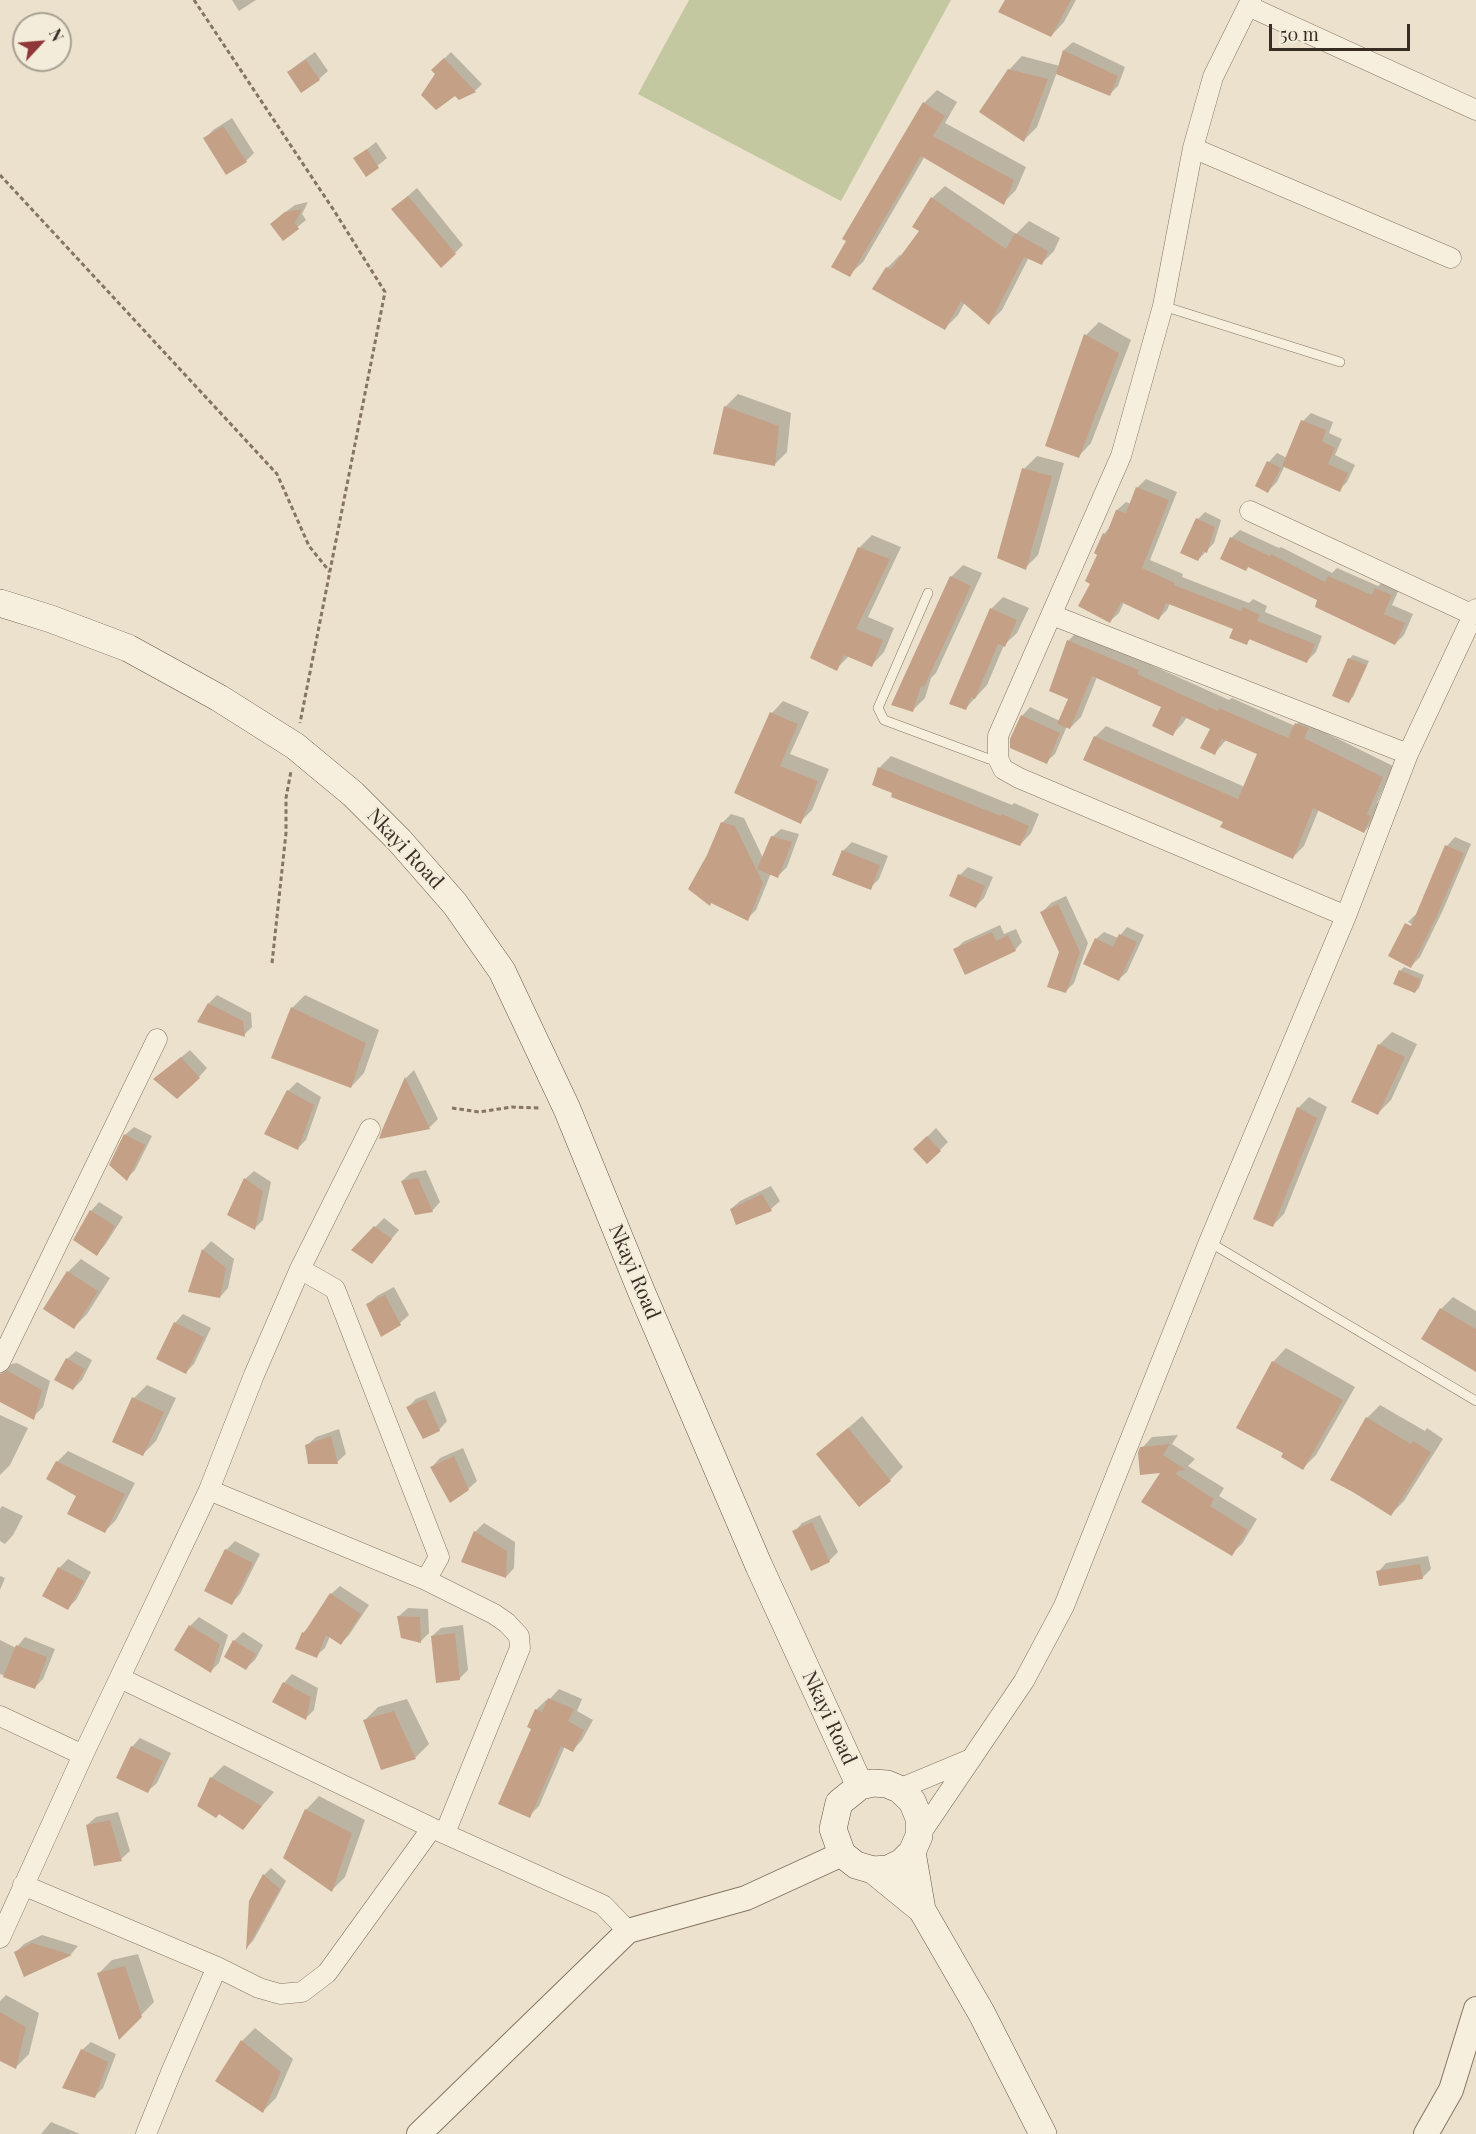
<!DOCTYPE html>
<html>
<head>
<meta charset="utf-8">
<style>
	body { margin:0 }
	#map { position:relative; width:1476px; height:2134px; overflow:hidden; background:#ebe1cc; font-family:"Playfair Display",serif }
	canvas { display:block }
	.north { position:absolute; left:12px; top:12px; width:60px; height:60px; box-sizing:border-box; background:#f3ecdb; border:2px solid #a8a091; border-radius:50%; rotate:64deg; font-size:16px; font-weight:700; line-height:24px; text-align:center; color:#382d23 }
	.north::after { content:''; display:block; margin:auto; width:21px; height:27px; background:#8f3839; clip-path:polygon(50% 0,100% 100%,50% 72%,0 100%) }
	.scale { position:absolute; left:1269px; top:24px; width:141px; height:27px; box-sizing:border-box; border:3px solid #382d23; border-top:0; padding-left:8px; font-size:18px; line-height:21px; white-space:nowrap; color:#382d23; -webkit-text-stroke:4px #f3ecdb; paint-order:stroke }
</style>
</head>
<body>
<div id="map">
<canvas width="1476" height="2134"></canvas>
<div class="north">N</div>
<div class="scale">50 m</div>
</div>
<script>
const ctx = document.querySelector('canvas').getContext('2d');
ctx.lineJoin = 'round';
function fill(path, color) {
  ctx.fillStyle = color;
  ctx.fill(path, 'evenodd');
}
function toPath(rows) {
  const path = new Path2D();
  for (const r of rows) {
    path.moveTo(r[0], r[1]);
    for (let i = 2; i < r.length; i += 2) path.lineTo(r[i], r[i + 1]);
  }
  return path;
}
function trace(path, color, width, dash) {
  ctx.strokeStyle = color;
  ctx.lineWidth = width;
  ctx.lineCap = dash ? 'butt' : 'round';
  ctx.setLineDash(dash || []);
  ctx.stroke(path);
}
function write(font, color, halo, rows, align = 'center') {
  ctx.font = font + ' "Playfair Display",serif';
  ctx.lineWidth = 4.5;
  ctx.setLineDash([]);
  ctx.textBaseline = 'middle';
  ctx.strokeStyle = halo;
  ctx.fillStyle = color;
  for (const [text, x, y, turn = 0] of rows) {
    ctx.save();
    ctx.translate(x, y);
    ctx.rotate((+turn || 0) * Math.PI / 180);
    ctx.textAlign = isNaN(turn) ? turn : align;
    if (halo) ctx.strokeText(text, 0, 0);
    ctx.fillText(text, 0, 0);
    ctx.restore();
  }
}
fill(toPath([
	[689,0,951,0,841,201,638,94]
]), '#c4c8a0');
fill(toPath([
	[232,0,256,0,239,11],
	[1006,0,1076,0,1064,22,1051,36],
	[1073,42,1125,67,1118,86,1110,94,1057,72,1037,127,1024,140,1009,70,1022,56,1060,66,1064,50],
	[315,52,328,71,319,79,289,72,298,64],
	[451,52,482,84,476,90,459,98,433,70],
	[937,90,957,102,945,123,1026,167,1016,190,1003,203,925,156,863,262,849,275,924,103],
	[232,118,254,153,246,161,205,139,213,130],
	[376,142,387,158,366,175,355,159],
	[945,186,1016,234,1029,221,1060,238,1054,251,1042,263,1029,257,1002,310,989,323,965,302,958,315,945,328,887,268,900,255,902,256,921,230,932,198],
	[417,188,463,245,455,253,393,209],
	[308,202,302,214,306,220,283,239,280,216,295,205],
	[1099,322,1131,340,1091,443,1078,457,1047,445,1086,335],
	[738,394,791,413,787,452,774,465,725,407],
	[1311,413,1333,422,1329,433,1342,439,1335,455,1355,465,1347,482,1339,490,1285,465,1277,482,1268,491,1269,462,1277,453,1287,458,1303,421],
	[1037,456,1064,463,1038,555,1025,568,1024,469],
	[1146,479,1177,492,1150,560,1183,574,1182,577,1249,603,1253,599,1267,606,1265,612,1322,636,1316,652,1307,661,1251,638,1246,644,1235,628,1170,603,1167,610,1159,618,1124,602,1119,613,1110,621,1092,583,1104,534,1111,526,1117,510,1126,502,1131,504,1137,488],
	[1205,512,1221,520,1214,543,1198,560,1198,519],
	[1240,530,1279,548,1281,547,1332,573,1337,568,1378,586,1385,580,1400,587,1392,605,1413,614,1404,635,1395,644,1319,599,1249,566,1246,569,1231,538],
	[872,535,901,547,868,617,894,628,884,652,872,665,849,656,836,669,812,658,860,547],
	[963,565,982,573,936,673,931,678,925,698,913,710,951,577],
	[1003,597,1029,608,1017,633,1004,645,987,685,965,709,991,609],
	[1079,630,1148,659,1147,663,1229,700,1232,698,1295,726,1307,713,1314,727,1393,766,1377,803,1381,805,1374,821,1364,832,1319,809,1304,846,1293,857,1225,821,1095,737,1106,726,1245,787,1259,753,1227,739,1214,754,1212,728,1187,717,1183,723,1173,734,1163,706,1097,677,1081,717,1070,728,1067,726,1055,754,1046,762,1022,716,1030,707,1060,721,1070,698,1068,641],
	[1353,655,1369,661,1353,697,1349,701,1349,659],
	[783,701,809,712,790,754,829,769,812,810,800,822,736,793,772,713],
	[891,756,1012,805,1014,803,1039,814,1031,833,1020,845,873,785,880,767],
	[731,814,744,818,763,858,772,837,781,829,799,834,787,867,778,876,771,873,756,910,747,919,712,902,710,904,708,856,722,823],
	[1455,837,1471,844,1443,910,1420,957,1411,966,1406,924,1418,928,1408,922,1415,915,1416,916,1447,846],
	[852,842,888,856,879,879,870,888,843,851],
	[968,867,993,877,984,898,976,906,960,875],
	[1066,896,1088,943,1074,983,1065,992,1061,952,1042,912,1051,903],
	[1000,925,1004,934,1016,929,1022,942,1015,950,955,950,963,942],
	[1127,927,1144,935,1127,972,1119,979,1096,939,1104,932,1118,938],
	[1404,967,1424,975,1419,988,1415,992,1400,971],
	[217,995,251,1013,252,1027,244,1035,209,1003],
	[305,995,379,1030,364,1073,351,1087,292,1008],
	[1392,1032,1417,1044,1391,1100,1378,1113,1379,1045],
	[190,1050,207,1068,199,1077,155,1079],
	[414,1070,438,1119,430,1127,381,1137,406,1078],
	[297,1082,321,1097,306,1140,298,1148,288,1091],
	[1309,1097,1327,1107,1284,1214,1273,1225,1298,1108],
	[134,1127,152,1136,135,1170,127,1178,125,1135],
	[936,1128,948,1142,940,1150,915,1149],
	[426,1170,440,1202,432,1211,402,1181,411,1173],
	[254,1171,271,1182,263,1220,255,1228,245,1179],
	[771,1186,780,1201,771,1209,737,1223,731,1209,740,1201],
	[99,1202,123,1217,105,1245,97,1254,91,1211],
	[384,1218,399,1230,372,1262,353,1250],
	[211,1241,234,1259,228,1288,220,1297,190,1291,203,1250],
	[81,1259,110,1278,87,1314,74,1327,68,1272],
	[394,1287,409,1315,400,1323,368,1304,377,1296],
	[1453,1297,1476,1311,1476,1370,1441,1309],
	[183,1314,211,1328,194,1364,186,1372,175,1323],
	[1286,1348,1355,1387,1316,1455,1303,1468,1285,1452,1273,1362],
	[76,1351,92,1360,82,1380,73,1389,67,1359],
	[17,1363,50,1381,43,1407,34,1416,0,1400,0,1374,8,1365],
	[147,1385,176,1398,156,1441,143,1454,134,1398],
	[435,1391,447,1421,439,1430,408,1407,416,1399],
	[1380,1405,1425,1431,1427,1428,1443,1439,1404,1501,1391,1514,1332,1480,1367,1418],
	[0,1415,28,1428,10,1465,0,1475],
	[862,1416,903,1467,890,1480,818,1454],
	[339,1429,346,1454,337,1462,307,1445,316,1437],
	[1178,1435,1172,1444,1195,1459,1188,1466,1224,1488,1219,1496,1257,1519,1242,1544,1231,1554,1142,1448,1152,1437],
	[463,1448,477,1481,468,1489,432,1467,440,1458],
	[68,1451,135,1483,116,1520,105,1531,57,1462],
	[2,1506,23,1516,13,1535,5,1544,0,1541,0,1509],
	[820,1515,838,1552,829,1561,794,1532,802,1523],
	[484,1523,515,1542,514,1568,506,1577,463,1561,475,1532],
	[235,1541,260,1554,240,1594,232,1603,226,1550],
	[1428,1556,1431,1569,1422,1578,1378,1572,1386,1563],
	[68,1559,91,1572,76,1600,68,1608,44,1595,59,1568],
	[0,1576,5,1578,0,1590],
	[340,1586,369,1605,349,1635,341,1643,330,1636,325,1648,316,1656,303,1633,312,1623,331,1594],
	[408,1608,428,1609,429,1633,421,1641,399,1616],
	[199,1617,228,1635,219,1663,211,1671,190,1626],
	[463,1625,468,1670,459,1679,432,1636,441,1628],
	[243,1632,263,1645,255,1660,246,1668,234,1641],
	[25,1637,55,1649,43,1679,34,1688,0,1674,0,1640,16,1648],
	[292,1674,318,1688,314,1710,306,1718,284,1683],
	[559,1689,582,1699,577,1711,593,1720,582,1740,573,1750,565,1746,539,1806,529,1816,533,1728,536,1710,546,1700,548,1701],
	[407,1699,429,1744,416,1757,382,1768,365,1720,378,1707],
	[140,1738,171,1753,157,1783,148,1791,132,1747],
	[224,1765,274,1792,243,1828,211,1778],
	[319,1796,365,1820,345,1877,332,1890,285,1857,306,1810],
	[118,1812,130,1851,121,1859,87,1825,96,1817],
	[271,1868,286,1881,253,1941,248,1946,264,1875],
	[42,1935,78,1946,71,1954,25,1975,16,1952,24,1944],
	[138,1954,154,2002,120,2037,99,1973,112,1960],
	[6,1995,39,2013,29,2054,16,2067,0,2059,0,2001],
	[255,2028,293,2059,276,2098,263,2111,242,2041],
	[91,2042,116,2054,103,2088,95,2096,82,2050],
	[51,2122,80,2134,41,2134]
]), '#0003');
fill(toPath([
	[1005,0,1071,0,1051,37,998,12],
	[1063,50,1118,76,1110,96,1056,74],
	[444,58,476,92,459,100,455,96,436,110,421,95,435,74,431,70],
	[306,60,320,80,301,93,287,72],
	[1008,69,1048,79,1024,142,979,112],
	[923,102,945,116,933,136,1014,180,1004,205,921,156,850,277,831,267,846,241,842,239],
	[223,126,247,162,226,175,203,138],
	[367,149,379,168,366,177,353,158],
	[408,196,456,254,441,268,391,209],
	[931,197,1006,249,1015,233,1048,251,1042,265,1024,257,989,325,961,301,945,330,872,289,886,267,891,269,919,231,912,227],
	[302,209,295,223,299,229,283,241,270,224,285,212],
	[1084,334,1119,353,1079,458,1045,446],
	[724,406,779,426,775,466,713,454],
	[1301,420,1326,430,1322,441,1335,448,1328,464,1348,473,1340,492,1282,466],
	[1267,461,1281,468,1268,493,1255,486],
	[1022,468,1052,476,1026,570,997,558],
	[1136,487,1169,500,1142,568,1175,583,1174,585,1241,611,1243,607,1260,615,1257,621,1315,644,1307,663,1249,639,1247,645,1229,638,1233,629,1166,603,1159,620,1121,602,1110,623,1078,606,1090,584,1085,581,1097,555,1094,553,1103,533,1106,535,1116,510,1126,513],
	[1196,518,1215,527,1207,553,1203,551,1198,561,1180,553],
	[1230,537,1270,556,1271,554,1325,582,1328,576,1372,595,1375,588,1392,595,1384,614,1405,623,1395,645,1315,607,1317,600,1248,567,1246,571,1220,559],
	[858,547,890,559,856,629,883,640,872,667,844,655,837,671,810,658],
	[950,576,971,586,924,687,921,686,913,712,891,705],
	[990,608,1017,620,1005,647,998,644,975,699,971,697,966,710,949,704],
	[1067,640,1139,670,1137,674,1218,711,1219,708,1288,738,1295,723,1309,728,1304,738,1383,777,1367,814,1371,816,1364,833,1313,808,1293,859,1220,827,1223,822,1083,760,1094,736,1238,799,1257,754,1222,739,1215,755,1200,748,1210,729,1182,716,1173,736,1152,726,1161,707,1092,676,1070,729,1057,724,1068,699,1049,691],
	[1348,658,1367,665,1349,703,1332,696],
	[770,712,798,724,780,766,818,781,801,824,734,793],
	[1021,715,1060,733,1047,764,1010,748,1010,739],
	[878,767,1001,816,1002,814,1029,826,1020,846,891,797,892,793,872,785],
	[721,822,735,826,763,883,748,921,711,903,710,906,688,889,707,855],
	[771,836,792,842,778,878,757,869],
	[1445,845,1464,853,1435,920,1411,968,1388,956,1405,923,1411,926],
	[842,850,880,865,871,890,832,875],
	[958,874,985,886,976,908,949,896],
	[1058,904,1080,952,1066,993,1047,987,1059,952,1040,912],
	[992,932,996,941,1008,935,1016,951,965,975,953,949],
	[1119,934,1137,942,1119,981,1083,964,1095,938,1113,947],
	[1399,970,1421,979,1415,993,1393,984],
	[208,1003,243,1021,245,1037,197,1022],
	[291,1007,366,1043,351,1088,271,1058],
	[1378,1044,1405,1057,1378,1115,1351,1102],
	[181,1057,200,1078,177,1099,153,1079],
	[405,1077,430,1129,379,1139,382,1130],
	[287,1090,314,1105,298,1150,264,1134],
	[1297,1107,1317,1118,1273,1227,1253,1219],
	[124,1134,145,1145,127,1181,109,1165],
	[927,1136,941,1151,927,1164,913,1149],
	[244,1178,263,1191,255,1230,227,1215],
	[418,1178,433,1212,415,1215,401,1181],
	[762,1194,772,1211,736,1225,730,1209],
	[90,1210,115,1226,97,1256,73,1240],
	[374,1226,392,1239,372,1264,351,1250],
	[202,1249,226,1268,220,1298,188,1292],
	[67,1271,98,1291,74,1329,43,1309],
	[385,1295,401,1325,381,1337,366,1304],
	[1440,1308,1476,1329,1476,1372,1421,1339],
	[174,1322,204,1337,186,1374,156,1359],
	[66,1358,85,1369,73,1390,54,1380],
	[1272,1361,1343,1400,1303,1470,1281,1457,1283,1453,1236,1428],
	[8,1371,42,1390,34,1420,0,1402,0,1374],
	[132,1397,164,1412,143,1456,112,1442],
	[426,1399,440,1431,423,1439,406,1407],
	[1366,1417,1411,1444,1413,1441,1431,1452,1391,1516,1353,1492,1330,1480],
	[848,1428,891,1481,859,1507,816,1454],
	[331,1436,338,1464,308,1464,305,1445],
	[1170,1444,1163,1455,1186,1470,1178,1471,1176,1474,1214,1499,1210,1506,1248,1530,1232,1556,1141,1502,1160,1473,1140,1475,1138,1453,1140,1447],
	[454,1456,469,1490,450,1503,430,1467],
	[56,1461,125,1494,105,1533,67,1514,76,1496,46,1479],
	[812,1522,830,1562,811,1571,792,1531],
	[474,1531,507,1551,506,1578,461,1562],
	[225,1549,253,1563,232,1605,204,1591],
	[1420,1564,1423,1579,1379,1586,1376,1571],
	[58,1567,84,1581,68,1610,42,1596],
	[330,1593,361,1614,341,1645,326,1635,317,1658,295,1649,302,1632,304,1633],
	[397,1616,420,1617,421,1643,401,1638],
	[189,1625,220,1644,211,1673,174,1650],
	[455,1633,460,1680,436,1683,431,1636],
	[233,1640,256,1654,246,1670,224,1657],
	[16,1645,47,1657,35,1689,3,1677],
	[283,1682,311,1697,306,1720,272,1702],
	[548,1698,574,1709,568,1721,584,1730,573,1752,561,1746,530,1818,498,1804,531,1729,527,1727,535,1709,542,1712],
	[394,1711,416,1759,381,1770,363,1720],
	[131,1746,163,1761,148,1793,116,1778],
	[210,1777,262,1806,243,1830,219,1814,216,1818,197,1806],
	[305,1809,352,1833,332,1892,283,1858],
	[110,1820,122,1861,94,1866,86,1825],
	[263,1874,280,1889,246,1950,249,1901],
	[32,1943,72,1955,24,1977,14,1952],
	[125,1966,142,2017,119,2040,97,1973],
	[0,2012,26,2027,16,2069,0,2061],
	[241,2040,281,2072,263,2113,215,2081],
	[81,2049,108,2062,95,2098,62,2088]
]), '#c4a086');
const service = toPath([
	[1163,306,1340,362],
	[928,593,878,708,884,720,989,759,998,758],
	[1209,1242,1476,1401]
]);
const minor = toPath([
	[1251,0,1213,77,1193,148,1163,306,1121,456,998,736,998,758,1003,769,1019,778,1346,916],
	[1248,6,1476,110],
	[1193,148,1451,258],
	[1250,511,1473,615],
	[1052,615,1408,754],
	[300,1269,335,1289,439,1557,426,1580],
	[0,1362,157,1039],
	[209,1490,426,1580,494,1614,507,1623,519,1636,520,1648,445,1833],
	[120,1678,432,1828,603,1905,628,1931],
	[0,1716,83,1755],
	[899,1789,971,1759],
	[919,1836,1024,1681,1064,1606,1209,1242,1346,916,1408,754,1476,609],
	[23,1885,217,1967,259,1988,280,1994,302,1992,327,1973,432,1828],
	[0,1938,83,1755,209,1490,254,1375,300,1269,370,1129],
	[146,2134,172,2070,217,1967]
]);
const tertiary = toPath([
	[419,2134,628,1931,746,1898,842,1854],
	[1426,2134,1451,2090,1476,2009]
]);
const secondary = toPath([
	[0,603,51,619,128,648,219,698,295,746,353,794,399,840,455,904,502,971,567,1109,642,1293,759,1566,860,1786],
	[912,1852,902,1862,888,1869,873,1870,856,1865,842,1854,833,1829,839,1803,860,1786,873,1783,887,1784,899,1789,912,1801,919,1818,919,1836,912,1852,922,1910,982,2014,1043,2134],
	[873,1870,922,1910]
]);
trace(service, '#867561', 10);
trace(minor, '#867561', 21);
trace(tertiary, '#867561', 26);
trace(secondary, '#685644', 28);
trace(toPath([
	[194,0,333,209,385,292,300,723],
	[0,175,277,474,309,546,330,572],
	[272,963,286,833,286,798,291,771],
	[452,1108,479,1112,512,1107,541,1108]
]), '#867561', 3, [4.5, 3]);
trace(service, '#f6efde', 9);
trace(minor, '#f6efde', 20);
trace(tertiary, '#f6efde', 24);
trace(secondary, '#f6efde', 27);
write('20px', '#382d23', '#f3ecdb', [
	["Nkayi Road",405,849,47],
	["Nkayi Road",634,1272,67],
	["Nkayi Road",829,1718,65]
]);
</script>
</body>
</html>
